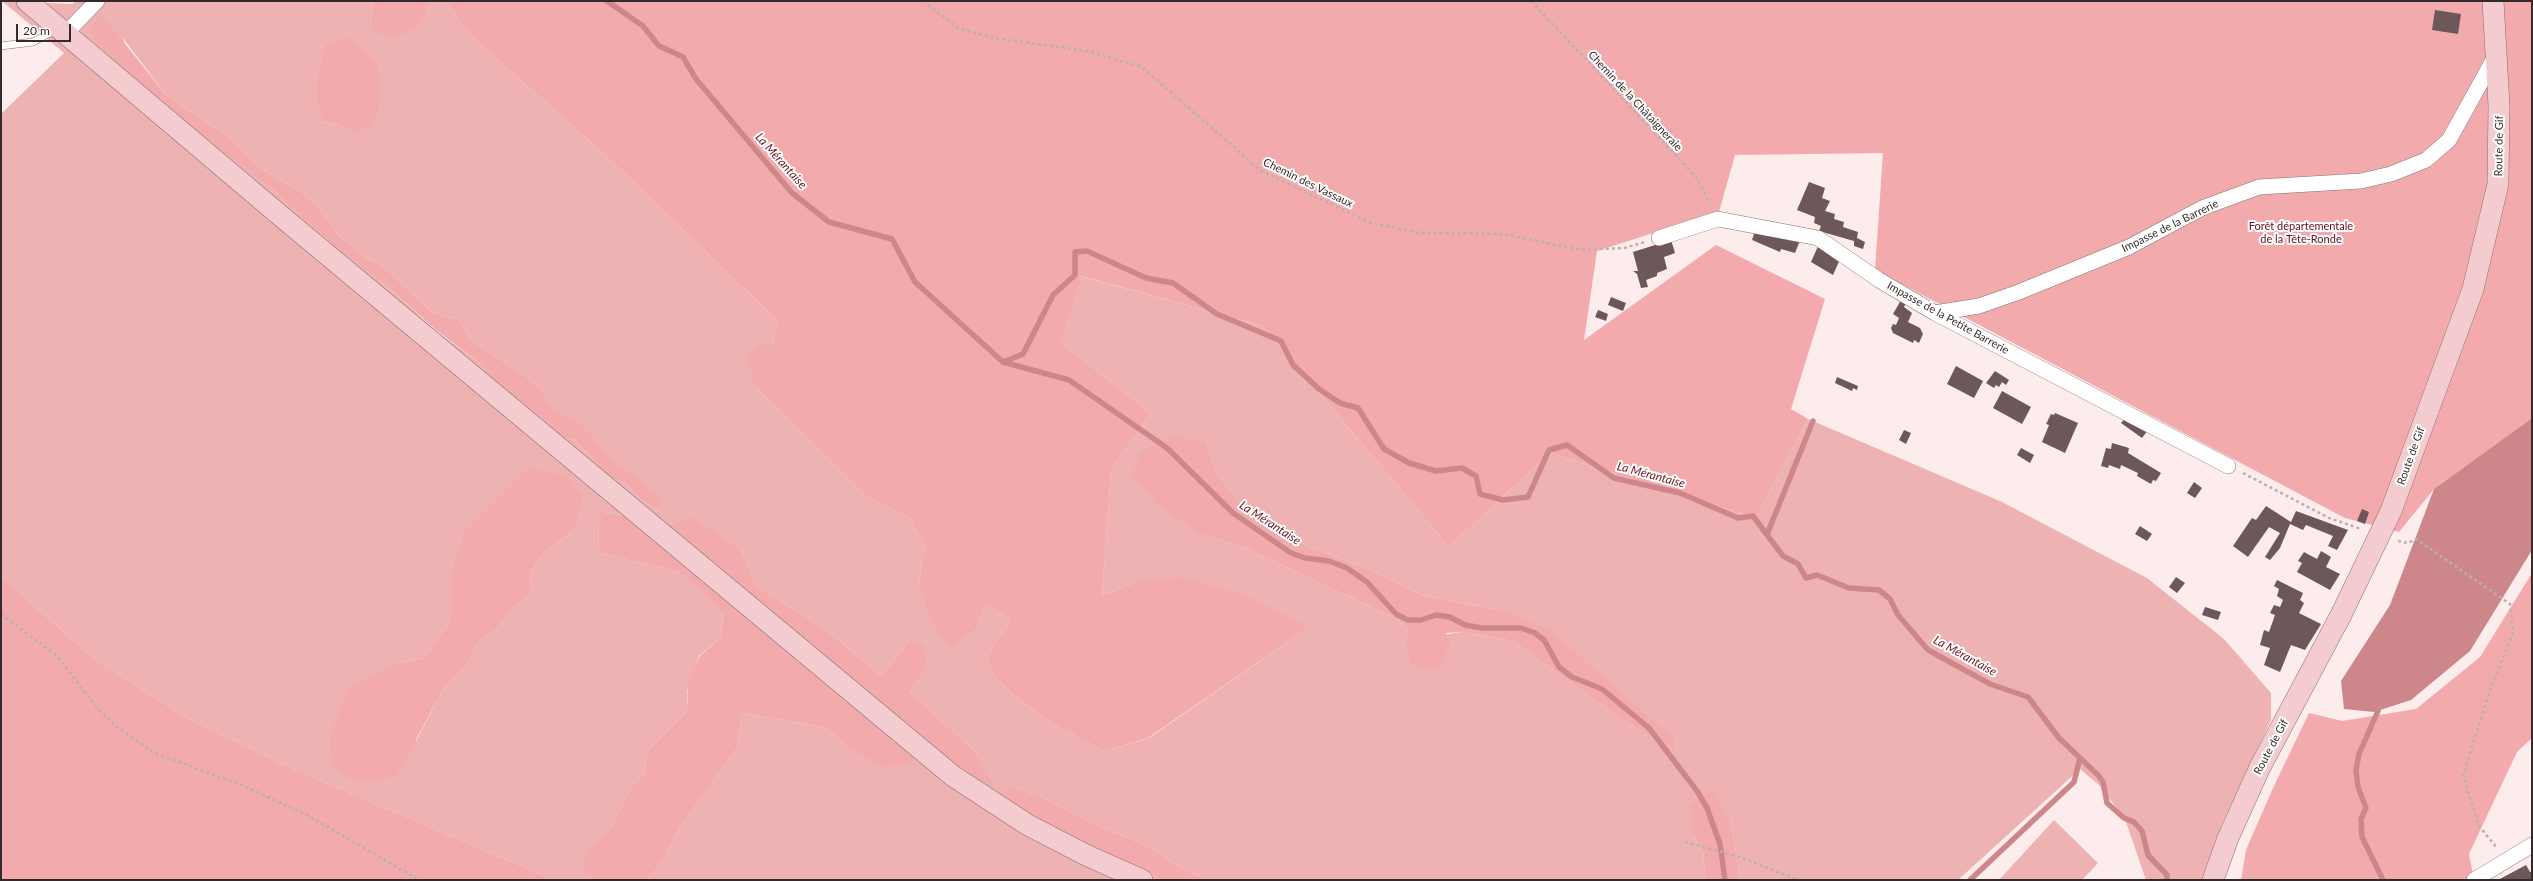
<!DOCTYPE html>
<html>
<head>
<meta charset="utf-8">
<style>
	body { margin:0 }
	#map { position:relative; width:2533px; height:881px; overflow:hidden; background:#fcecec; font-family:Lato,sans-serif }
	canvas { display:block }
	.frame { position:absolute; inset:0; border:2px solid #342a2b; pointer-events:none }
	.scale { position:absolute; left:16px; top:24px; width:55px; height:18px; box-sizing:border-box; border:2px solid #342a2b; border-top:0; padding-left:5px; font-size:12px; line-height:14px; white-space:nowrap; color:#342a2b; -webkit-text-stroke:3px #fff; paint-order:stroke }
</style>
</head>
<body>
<div id="map">
<canvas width="2533" height="881"></canvas>
<div class="frame"></div>
<div class="scale">20 m</div>
</div>
<script>
const ctx = document.querySelector('canvas').getContext('2d');
ctx.lineJoin = 'round';
function fill(path, color) {
  ctx.fillStyle = color;
  ctx.fill(path, 'evenodd');
}
function toPath(rows) {
  const path = new Path2D();
  for (const r of rows) {
    path.moveTo(r[0], r[1]);
    for (let i = 2; i < r.length; i += 2) path.lineTo(r[i], r[i + 1]);
  }
  return path;
}
function trace(path, color, width, dash) {
  ctx.strokeStyle = color;
  ctx.lineWidth = width;
  ctx.lineCap = dash ? 'butt' : 'round';
  ctx.setLineDash(dash || []);
  ctx.stroke(path);
}
function write(font, color, halo, rows, align = 'center') {
  ctx.font = font + ' Lato,sans-serif';
  ctx.lineWidth = 4;
  ctx.setLineDash([]);
  ctx.textBaseline = 'middle';
  ctx.strokeStyle = halo;
  ctx.fillStyle = color;
  for (const [text, x, y, turn = 0] of rows) {
    ctx.save();
    ctx.translate(x, y);
    ctx.rotate((+turn || 0) * Math.PI / 180);
    ctx.textAlign = isNaN(turn) ? turn : align;
    if (halo) ctx.strokeText(text, 0, 0);
    ctx.fillText(text, 0, 0);
    ctx.restore();
  }
}
fill(toPath([
	[2,1,72,4,77,1,373,1,370,30,423,21,431,1,445,1,473,38,604,154,778,321,773,344,754,385,867,497,910,518,925,547,919,582,950,647,976,630,986,605,1011,620,986,657,996,678,1013,695,1054,725,1105,751,1149,738,1309,627,1139,581,1102,596,1111,470,1151,413,1061,343,1080,276,1263,326,1449,547,1550,453,1756,518,1808,419,2002,502,2147,578,2224,639,2271,693,2271,720,2222,824,2202,880,2146,880,2125,819,2099,785,2080,769,1958,880,1741,880,1730,820,1717,802,1693,835,1703,852,1706,880,1209,880,1182,869,1149,847,1086,820,1044,798,1016,788,1098,850,1125,861,1162,880,647,880,660,865,681,826,737,748,742,713,825,727,848,747,924,746,995,790,977,753,910,692,926,669,909,641,881,676,824,628,756,586,741,550,674,524,598,511,599,553,678,572,723,610,721,637,699,656,687,691,687,711,647,751,644,774,632,786,610,829,587,852,583,873,594,880,554,880,282,764,184,716,94,659,1,576,1,114,64,53],
	[122,37,167,96,230,138,262,169,301,192,318,206,338,235,365,257,384,267,433,313,459,320,472,341,524,375,541,389,553,408,579,423,616,463,663,503,657,510,639,498,624,482,603,476,592,458,575,440,556,437,548,422,496,385,479,362,437,332,396,294,339,250,285,203,277,193,146,89],
	[324,44,352,131,333,123,323,122,318,74],
	[1206,442,1216,470,1226,486,1245,509,1275,529,1312,548,1371,570,1424,596,1505,611,1617,691,1676,740,1675,748,1618,717,1513,641,1463,632,1406,640,1408,631,1399,620,1241,546,1202,535],
	[574,530,540,556,530,576,532,594,515,606,497,629,477,643,467,664,442,691,416,741,400,663,423,659,451,620,451,574],
	[2054,820,2098,863,2082,880,1999,880]
]), '#eeb2b3');
fill(toPath([
	[373,1,431,1,423,21,395,39,370,30],
	[445,1,2532,1,2532,418,2434,489,2399,532,2345,518,1875,270,1883,153,1735,155,1719,212,1597,251,1584,340,1716,245,1825,299,1791,409,1808,419,1756,518,1550,453,1449,547,1263,326,1081,276,1061,343,1151,413,1111,470,1102,596,1139,581,1182,577,1247,596,1309,627,1148,738,1105,751,1054,725,1013,695,996,678,986,657,1011,620,986,605,976,630,950,648,931,622,919,582,925,547,910,518,867,497,754,385,748,358,757,345,773,344,778,321,604,154,473,38],
	[101,14,167,96,230,138,262,169,301,192,318,206,338,235,365,257,384,267,433,313,459,320,472,341,524,375,541,389,553,408,580,423,616,463,658,494,663,503,657,510,639,498,624,482,603,476,592,458,575,440,556,437,548,422,496,385,479,362,437,331,396,294,339,250,285,203,277,193,187,124,146,89,96,43,91,28],
	[350,38,377,62,380,84,379,107,370,127,352,131,333,123,323,122,317,100,318,74,324,44],
	[1171,436,1206,442,1216,470,1226,486,1245,509,1275,529,1312,548,1371,570,1424,596,1505,611,1550,630,1676,740,1675,749,1618,717,1513,641,1463,632,1446,633,1450,645,1439,667,1426,671,1410,663,1406,640,1408,631,1399,620,1241,546,1202,535,1160,507,1131,477,1140,453],
	[529,468,558,474,571,480,583,497,574,530,540,556,530,576,532,594,515,606,497,629,477,643,467,664,442,691,397,775,369,783,345,777,332,762,329,741,347,689,400,663,423,659,451,620,451,574,465,531],
	[598,511,674,524,692,517,741,550,756,586,824,628,881,676,909,641,924,645,926,669,910,692,977,753,996,791,924,746,908,765,883,767,848,747,825,727,742,713,737,748,681,826,660,865,647,880,594,880,583,873,586,852,610,829,632,786,644,774,647,751,687,711,688,681,700,656,721,637,723,611,678,572,599,553],
	[2532,573,2532,738,2517,752,2469,854,2474,880,2241,880,2246,850,2273,788,2309,713,2342,721,2416,709,2480,657],
	[1,576,94,659,184,716,282,764,554,880,1,880],
	[1016,788,1044,798,1086,820,1149,847,1182,869,1209,880,1162,880,1125,861,1098,850,1037,820,1005,798,1007,790],
	[1712,790,1730,820,1741,880,1706,880,1703,852,1693,835,1691,805]
]), '#f3aaac');
fill(toPath([
	[2532,418,2532,550,2470,651,2411,700,2374,712,2344,709,2341,681,2390,605,2434,489]
]), '#cd878a');
trace(toPath([
	[607,1,643,26,659,46,683,57,696,79,792,193,829,222,892,239,915,282,1003,362,1069,380,1167,448,1233,513,1291,553,1305,558,1329,561,1347,568,1367,582,1396,614,1408,620,1421,620,1436,615,1450,617,1465,625,1482,628,1521,628,1535,633,1544,640,1559,667,1572,677,1602,689,1649,728,1697,791,1707,808,1720,844,1725,880],
	[1003,362,1023,354,1053,295,1075,275,1075,252,1087,251,1146,278,1173,283,1217,314,1281,341,1293,365,1319,389,1340,403,1358,408,1384,449,1409,463,1436,471,1462,468,1476,476,1480,494,1503,500,1528,497,1549,450,1567,445,1614,478,1680,493,1738,518,1753,516,1783,556,1798,564,1806,578,1817,575,1849,588,1879,590,1890,599,1898,615,1928,650,1990,684,2028,697,2059,738,2098,775,2103,782,2107,803,2124,818,2134,822,2142,831,2148,855,2167,875,2167,880],
	[1768,532,1813,421],
	[2378,711,2359,754,2356,770,2358,787,2366,808,2361,819,2362,837,2383,880],
	[1970,880,2074,782,2080,758]
]), '#cd878a', 5.5);
fill(toPath([
	[2435,10,2461,14,2458,34,2432,30],
	[1809,182,1825,188,1822,198,1830,201,1825,211,1835,214,1834,219,1844,222,1843,227,1858,232,1857,238,1865,242,1863,249,1854,246,1854,241,1819,231,1821,226,1814,223,1815,217,1797,210],
	[1756,228,1801,238,1795,253,1781,249,1780,252,1752,240],
	[1671,240,1675,253,1664,257,1667,269,1657,273,1657,276,1646,280,1648,287,1641,288,1637,274,1633,271,1638,271,1633,252],
	[1819,244,1841,257,1833,275,1811,262],
	[1611,297,1626,303,1623,311,1608,305],
	[1901,300,1906,303,1904,307,1912,313,1908,322,1920,328,1923,334,1919,343,1914,340,1913,343,1893,333,1891,328,1893,324,1896,325,1899,318,1893,314],
	[1598,310,1608,314,1606,321,1595,317],
	[1956,366,1983,381,1974,398,1947,384],
	[1995,371,2009,380,2006,385,2002,382,1999,387,1996,385,1994,388,1986,383],
	[1837,377,1858,386,1857,390,1853,388,1852,391,1835,383],
	[2002,391,2031,407,2022,424,1993,408],
	[2055,413,2078,423,2065,453,2042,442,2049,425,2046,424,2051,414,2054,415],
	[2127,416,2148,430,2142,438,2121,423],
	[1904,430,1911,433,1906,444,1899,440],
	[2112,443,2129,448,2128,453,2161,473,2156,481,2153,480,2151,484,2137,476,2138,473,2121,465,2120,469,2109,465,2108,468,2101,466,2106,448,2111,449],
	[2021,448,2034,455,2030,463,2017,455],
	[2194,482,2202,488,2195,498,2187,493],
	[2266,506,2291,522,2296,511,2348,530,2337,550,2328,546,2333,536,2306,525,2303,530,2290,524,2280,548,2270,560,2265,557,2280,533,2269,527,2248,557,2233,546,2252,518,2256,520],
	[2362,509,2369,512,2365,524,2357,521],
	[2140,526,2152,534,2147,541,2135,534],
	[2321,551,2331,557,2326,567,2340,574,2330,590,2297,572,2302,563,2298,561,2304,552,2317,559],
	[2176,577,2185,583,2177,593,2169,587],
	[2277,580,2303,593,2300,600,2304,603,2299,613,2321,624,2305,650,2291,645,2280,672,2264,665,2270,648,2260,645,2264,630,2269,632,2275,615,2270,613,2274,605,2280,607,2283,600,2277,596,2279,589,2274,586],
	[2205,607,2221,612,2218,620,2202,615],
	[2526,865,2530,872,2532,871,2532,880,2498,880]
]), '#6d5758');
const lane = toPath([
	[1,46,33,42,57,29]
]);
const street = toPath([
	[65,34,97,1],
	[1659,238,1718,219,1818,238,1879,280,1935,313,2228,466],
	[1935,313,1979,306,2019,292,2129,247,2202,208,2259,187,2361,181,2391,174,2426,160,2449,140,2496,55],
	[2474,880,2532,845]
]);
const secondary = toPath([
	[27,1,282,217,953,776,1028,825,1086,855,1142,880],
	[2213,880,2228,838,2260,767,2341,615,2391,511,2473,289,2498,184,2499,105,2493,1]
]);
trace(lane, '#877171', 8);
trace(street, '#877171', 16);
trace(secondary, '#877171', 22);
trace(toPath([
	[923,1,958,28,993,38,1087,51,1142,67,1261,171,1371,223,1420,233,1504,234,1581,250,1624,248,1645,242],
	[1531,1,1697,178,1710,204],
	[2243,473,2329,518,2361,529],
	[2398,541,2408,543,2416,539,2510,604,2513,633,2490,691,2463,775,2479,826,2497,848],
	[1,614,57,656,97,708,117,727,154,753,242,785,309,816,419,880],
	[1685,842,1740,857,1798,880]
]), '#bdafaf', 2.5, [3, 3]);
trace(lane, '#fff', 7);
trace(street, '#fff', 15);
trace(secondary, '#f4ccd0', 21);
write('11px', '#342a2b', '#fff', [
	["Chemin de la Châtaigneraie",1635,101,47],
	["Route de Gif",2499,146,-89],
	["Chemin des Vassaux",1308,183,26],
	["Impasse de la Barrerie",2170,226,-26],
	["Impasse de la Petite Barrerie",1948,318,29],
	["Route de Gif",2411,456,-70],
	["Route de Gif",2271,747,-62]
]);
write('11px', '#610c1c', '#fff', [
	["Forêt départementale",2301,226],
	["de la Tête-Ronde",2301,239]
]);
write('italic 12px', '#6b1824', '#fff', [
	["La Mérantaise",781,161,48],
	["La Mérantaise",1651,475,15],
	["La Mérantaise",1270,523,33],
	["La Mérantaise",1965,656,29]
]);
</script>
</body>
</html>
